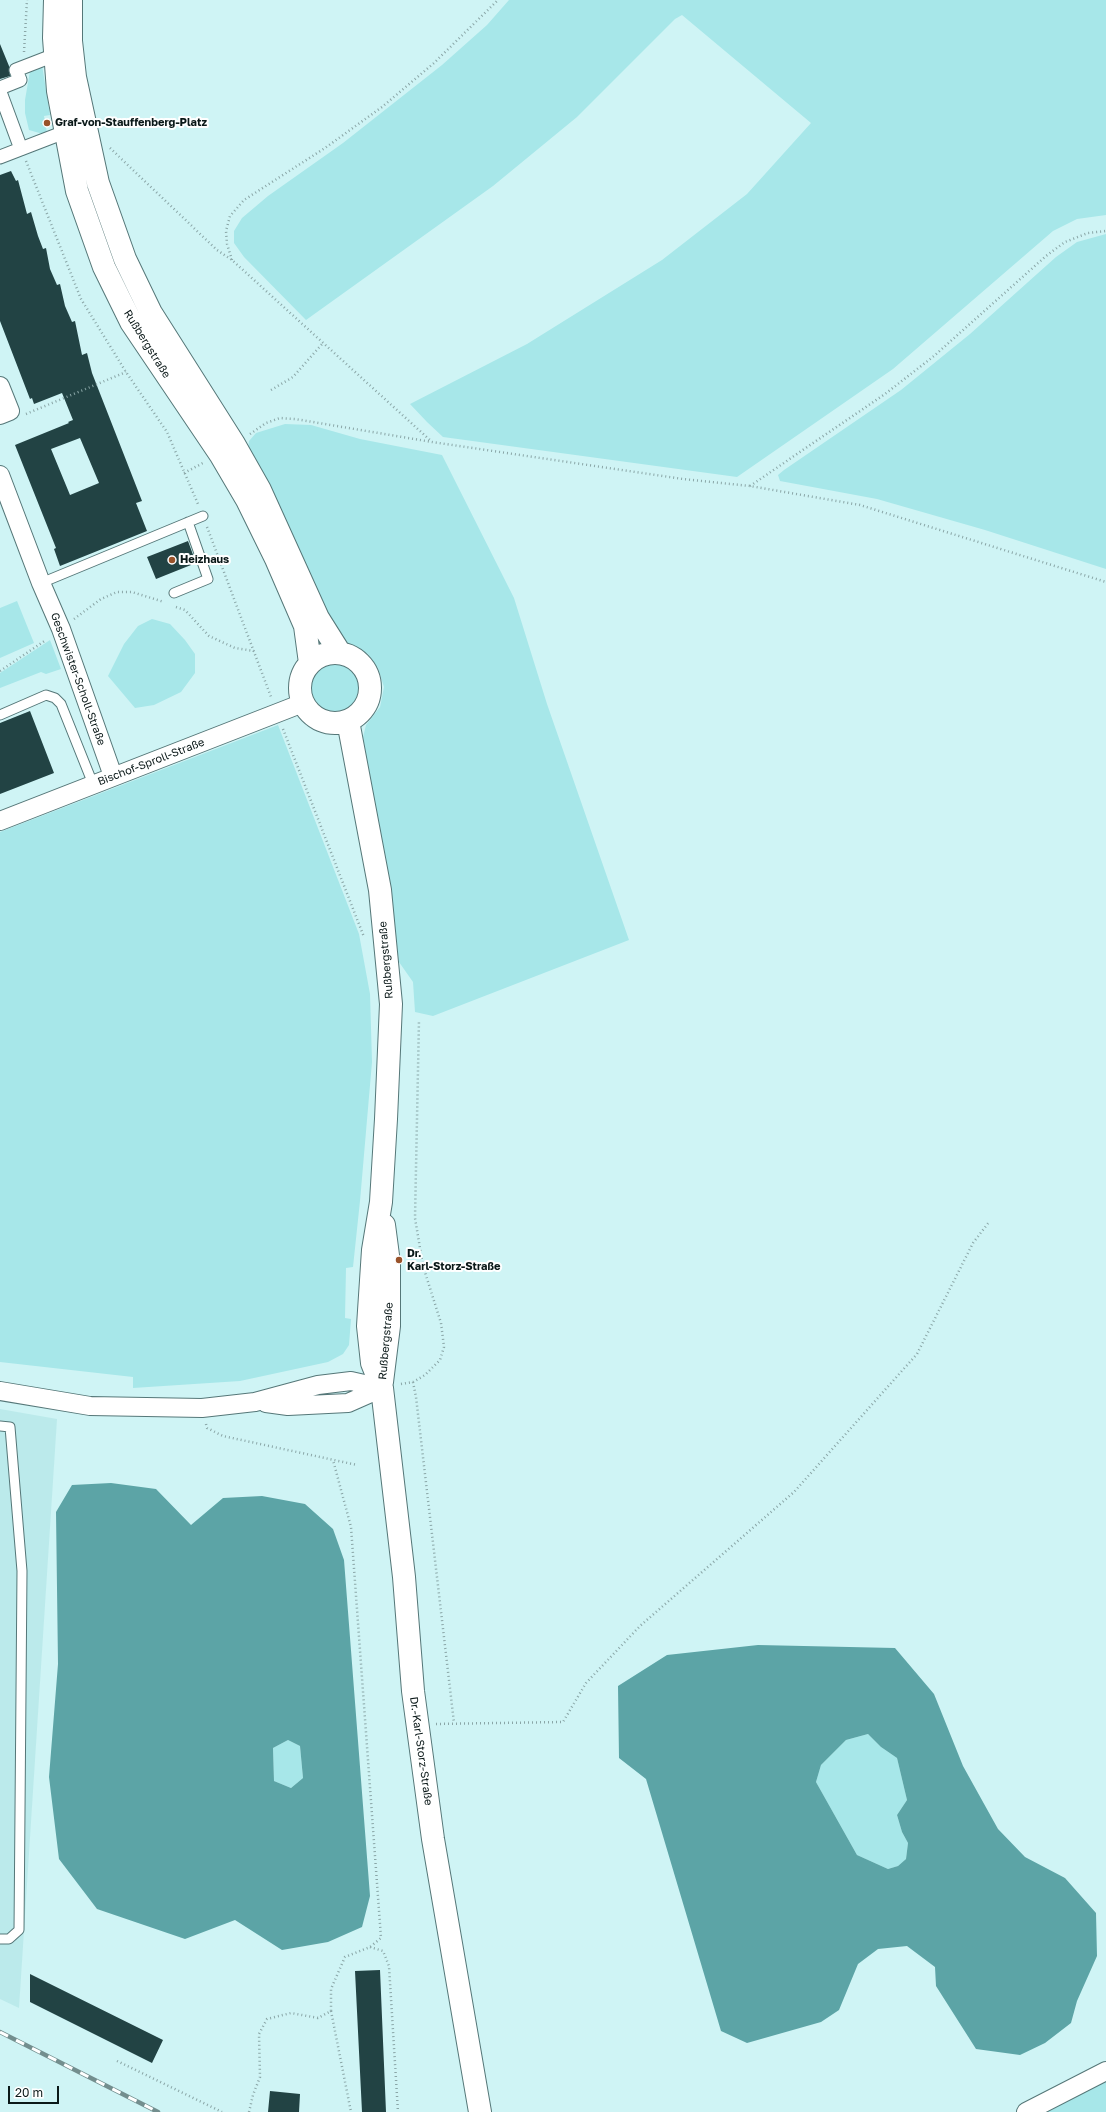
<!DOCTYPE html>
<html>
<head>
<meta charset="utf-8">
<style>
	body { margin:0 }
	#map { position:relative; width:1106px; height:2112px; overflow:hidden; background:#cff4f5; font-family:"Golos Text",sans-serif }
	canvas { display:block }
	.scale { position:absolute; left:8px; top:2086px; width:51px; height:18px; box-sizing:border-box; border:2px solid #0a1818; border-top:0; padding-left:5px; font-size:12px; line-height:14px; white-space:nowrap; color:#0a1818; -webkit-text-stroke:3px #fff; paint-order:stroke }
</style>
</head>
<body>
<div id="map">
<canvas width="1106" height="2112"></canvas>
<div class="scale">20 m</div>
</div>
<script>
const ctx = document.querySelector('canvas').getContext('2d');
ctx.lineJoin = 'round';
function fill(path, color) {
  ctx.fillStyle = color;
  ctx.fill(path, 'evenodd');
}
function toPath(rows) {
  const path = new Path2D();
  for (const r of rows) {
    if (r.length === 3) {
      path.moveTo(r[0] + r[2], r[1]);
      path.arc(r[0], r[1], r[2], 0, 2 * Math.PI);
      continue;
    }
    path.moveTo(r[0], r[1]);
    for (let i = 2; i < r.length; i += 2) path.lineTo(r[i], r[i + 1]);
  }
  return path;
}
function trace(path, color, width, dash) {
  ctx.strokeStyle = color;
  ctx.lineWidth = width;
  ctx.lineCap = dash ? 'butt' : 'round';
  ctx.setLineDash(dash || []);
  ctx.stroke(path);
}
function write(font, color, halo, rows, align = 'center') {
  ctx.font = font + ' "Golos Text",sans-serif';
  ctx.lineWidth = 4;
  ctx.setLineDash([]);
  ctx.textBaseline = 'middle';
  ctx.strokeStyle = halo;
  ctx.fillStyle = color;
  for (const [text, x, y, turn = 0] of rows) {
    ctx.save();
    ctx.translate(x, y);
    ctx.rotate((+turn || 0) * Math.PI / 180);
    ctx.textAlign = isNaN(turn) ? turn : align;
    if (halo) ctx.strokeText(text, 0, 0);
    ctx.fillText(text, 0, 0);
    ctx.restore();
  }
}
fill(toPath([
	[0,1409,57,1419,19,2008,0,1999]
]), '#bbeaeb');
fill(toPath([
	[509,0,1106,0,1106,215,1077,219,1053,231,893,369,737,477,443,437,427,422,410,404,527,344,662,260,747,194,811,123,682,15,675,19,577,117,493,186,306,320,244,257,234,243,234,231,242,218,268,196,343,143,442,65,487,25],
	[42,65,50,115,44,116,47,133,43,134,29,130,25,113,25,100,30,71],
	[1106,234,1106,569,985,530,877,499,780,481,778,475,784,470,901,390,970,334,1056,257,1077,242],
	[285,424,311,425,360,439,442,455,514,598,547,704,629,940,433,1016,415,1012,413,982,399,962,393,914,363,737,366,725,380,707,384,687,378,668,368,654,341,640,247,454,249,441,256,433],
	[17,601,34,643,0,658,0,608],
	[152,619,170,624,185,640,195,654,195,673,181,692,154,705,135,708,108,676,124,644,138,626],
	[50,640,61,669,46,674,41,672,0,688,0,673],
	[336,688,26],
	[278,725,359,934,370,994,372,1062,360,1201,353,1267,346,1268,345,1318,351,1319,349,1345,343,1354,328,1362,240,1381,133,1388,133,1377,0,1362,0,832],
	[868,1734,881,1747,897,1758,907,1800,897,1815,902,1832,908,1843,906,1859,898,1866,888,1869,857,1855,816,1782,821,1765,846,1740],
	[288,1740,300,1746,303,1778,291,1788,274,1781,273,1748],
	[1106,2076,1106,2112,1033,2112]
]), '#a7e7e9');
fill(toPath([
	[111,1483,156,1489,191,1525,223,1498,262,1496,305,1504,333,1529,344,1560,370,1896,362,1927,328,1942,282,1950,235,1920,185,1939,97,1909,59,1859,49,1777,58,1664,56,1512,72,1485],
	[288,1740,300,1746,303,1778,291,1788,274,1781,273,1748],
	[758,1645,895,1648,934,1694,963,1766,998,1829,1025,1857,1065,1878,1096,1913,1097,1956,1077,2001,1071,2023,1045,2043,1020,2055,976,2049,936,1986,935,1967,907,1946,878,1949,858,1964,839,2010,821,2022,747,2043,721,2031,646,1779,619,1758,618,1686,667,1655],
	[868,1734,881,1747,897,1758,907,1800,897,1815,902,1832,908,1843,906,1859,898,1866,888,1869,857,1855,816,1782,821,1765,846,1740]
]), '#5ca4a6');
fill(toPath([
	[0,44,9,66,10,76,0,79],
	[11,171,16,181,18,180,27,214,31,212,38,236,43,249,46,248,50,269,57,285,60,284,65,306,72,322,75,321,82,355,87,353,92,373,142,501,136,503,147,531,60,566,54,549,56,548,15,445,69,423,68,422,73,420,62,393,34,404,32,398,30,399,0,321,0,175],
	[80,438,99,483,70,495,51,449],
	[188,541,196,563,156,579,147,557],
	[30,711,54,773,0,794,0,723],
	[380,1970,386,2112,362,2112,355,1971],
	[30,1974,163,2040,152,2063,30,2002],
	[270,2091,300,2094,299,2112,268,2112]
]), '#224344');
const service = toPath([
	[41,583,203,516],
	[174,593,208,579,188,522],
	[0,715,46,695,55,698,61,704,93,784],
	[0,1426,10,1427,22,1571,19,1930,9,1939,0,1939]
]);
const pedestrian = toPath([
	[0,88,20,80,16,70,47,58],
	[0,92,21,149],
	[0,157,57,135]
]);
const minor = toPath([
	[0,386,10,411,0,415],
	[0,475,41,583,61,629,113,776],
	[0,821,303,703],
	[0,1391,90,1406,202,1408,255,1402,318,1385,351,1381,382,1388],
	[266,1403,288,1406,348,1403,382,1388],
	[1026,2112,1106,2071]
]);
const tertiary = toPath([
	[55,0,54,38,58,91,77,191,104,267,131,322,220,454,247,500,276,559,305,626,310,663],
	[71,0,71,41,75,77,98,183,125,259,151,313,234,444,260,490,318,618,340,653],
	[335,688,35],
	[348,721,380,890,391,1004,386,1119,381,1202,373,1250,368,1326,372,1363,382,1388,404,1577,413,1691,433,1839,480,2112],
	[382,1382,389,1326,389,1263,384,1225]
]);
trace(service, '#557778', 11);
trace(pedestrian, '#557778', 15);
trace(minor, '#557778', 20);
trace(tertiary, '#557778', 24);
trace(toPath([
	[24,52,27,0],
	[110,148,217,250,232,260,431,441],
	[26,161,81,299,126,372,167,432,198,504],
	[232,260,227,244,226,231,230,216,244,200,325,148,382,107,434,63,498,0],
	[271,390,293,377,323,343],
	[26,414,126,372],
	[250,434,266,423,280,418,295,419,432,442,683,479,750,486,860,505,1106,582],
	[184,473,203,463],
	[750,486,885,394,934,356,1046,256,1065,242,1088,233,1106,231],
	[207,527,271,697],
	[176,607,185,610,209,636,235,648,254,651],
	[74,619,101,599,117,592,132,592,164,602],
	[0,671,46,640],
	[283,729,364,937],
	[413,1382,416,1397,454,1723],
	[401,1384,413,1382,425,1375,440,1360,444,1347,441,1323,423,1266,415,1218,419,1020],
	[206,1424,207,1428,223,1436,357,1465],
	[436,1724,563,1722,586,1683,640,1626,794,1492,917,1354,973,1243,989,1222],
	[370,1947,383,1951,389,1966,398,2112],
	[331,2011,351,2112],
	[117,2061,222,2112],
	[249,2112,253,2095,260,2077,259,2034,267,2019,291,2013,318,2018,331,2011,331,1989,345,1957,370,1947,381,1938,351,1527,333,1460]
]), '#8aa6a7', 2.5, [1, 3]);
trace(service, '#fff', 9);
trace(pedestrian, '#fff', 13);
trace(minor, '#fff', 18);
trace(tertiary, '#fff', 22);
const rail = toPath([
	[0,2032,158,2112]
]);
trace(rail, '#738e8e', 4.5);
trace(rail, '#fff', 3, [9]);
for (const [x, y, r, color] of [
	[47,123,4,"#99522a"],
	[172,560,4,"#99522a"],
	[399,1260,4,"#99522a"]
]) {
  const dot = new Path2D();
  dot.arc(x, y, r, 0, 2 * Math.PI);
  ctx.fillStyle = color;
  ctx.fill(dot);
  trace(dot, '#fff', 1.5);
}
write('bold 11px', '#0a1818', '#fff', [
	["Graf-von-Stauffenberg-Platz",55,123],
	["Heizhaus",180,560],
	["Dr.",407,1254],
	["Karl-Storz-Straße",407,1267]
], 'left');
write('11px', '#0a1818', '#fff', [
	["Rußbergstraße",147,344,58],
	["Geschwister-Scholl-Straße",78,679,70],
	["Bischof-Sproll-Straße",151,762,-21],
	["Rußbergstraße",386,960,-95],
	["Rußbergstraße",386,1341,-85],
	["Dr.-Karl-Storz-Straße",421,1751,82]
]);
</script>
</body>
</html>
